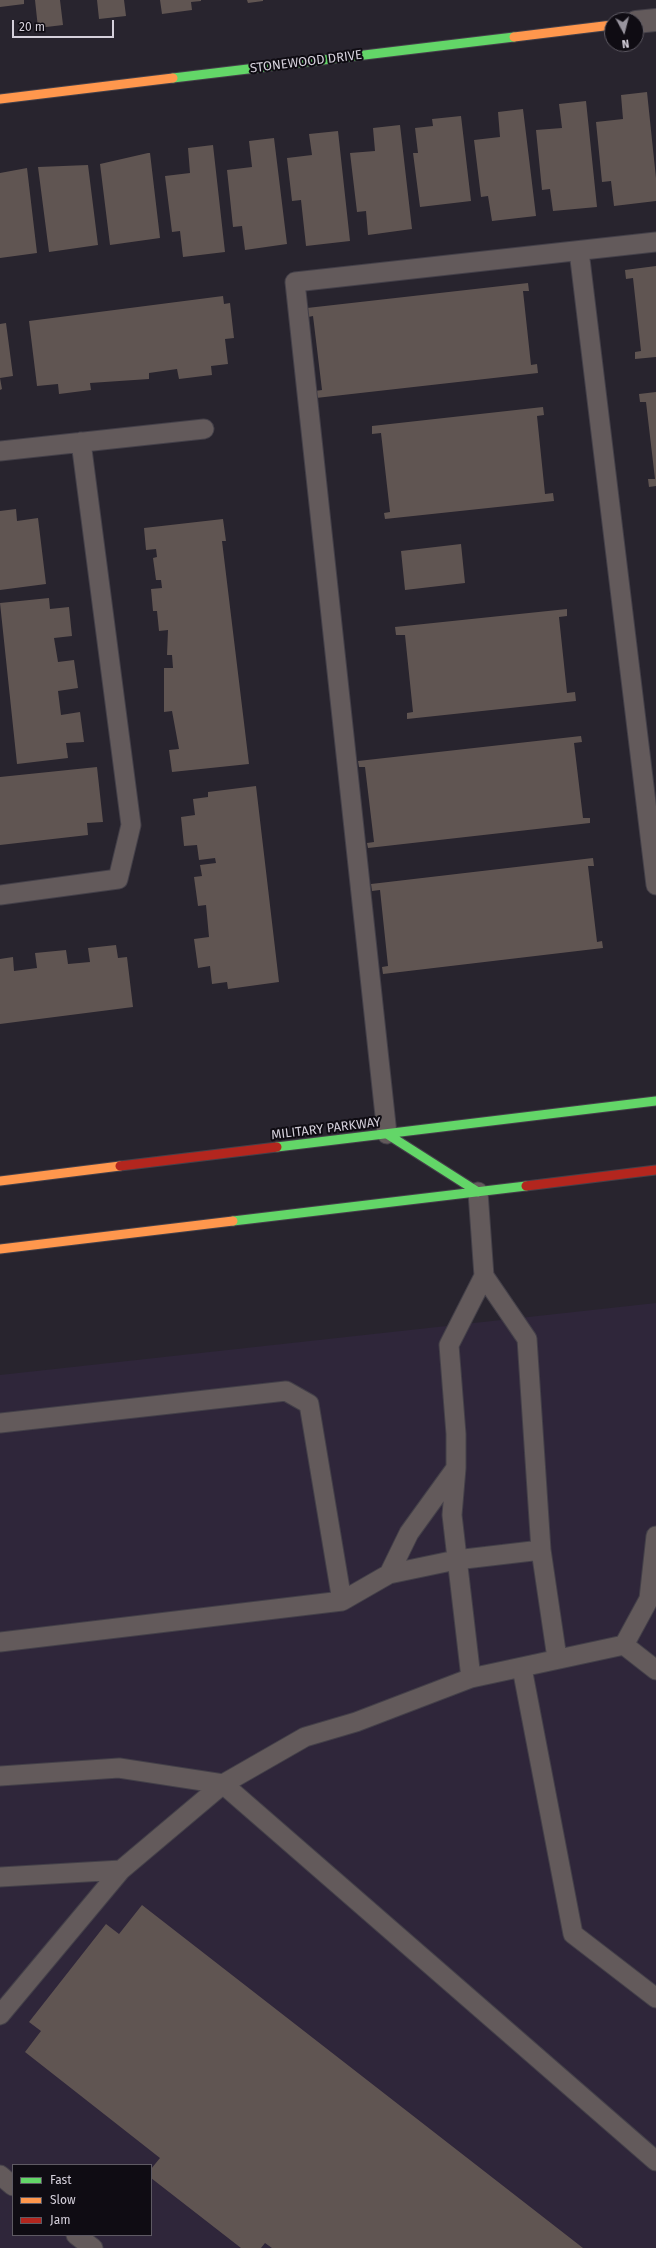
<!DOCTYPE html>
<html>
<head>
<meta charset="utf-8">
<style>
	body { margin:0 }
	#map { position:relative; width:656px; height:2248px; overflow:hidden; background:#28242e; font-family:"Fira Sans",sans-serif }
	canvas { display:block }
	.legend { position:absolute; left:12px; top:2164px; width:140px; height:72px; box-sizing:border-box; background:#0f0c13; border:1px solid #5e5a63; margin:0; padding:5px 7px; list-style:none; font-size:12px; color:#d5d0db }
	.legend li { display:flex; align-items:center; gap:8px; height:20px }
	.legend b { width:20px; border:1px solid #5e5a63 }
	.north { position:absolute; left:604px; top:12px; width:40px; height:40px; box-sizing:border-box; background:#0f0c13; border:1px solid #5e5a63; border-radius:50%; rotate:173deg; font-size:11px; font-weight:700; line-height:16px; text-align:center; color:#d5d0db }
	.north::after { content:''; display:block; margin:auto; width:14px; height:18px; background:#98949e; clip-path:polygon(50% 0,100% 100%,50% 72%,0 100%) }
	.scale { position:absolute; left:12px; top:20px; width:102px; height:18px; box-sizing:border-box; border:2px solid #d5d0db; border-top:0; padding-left:5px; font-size:12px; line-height:14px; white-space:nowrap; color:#d5d0db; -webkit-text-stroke:3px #0f0c13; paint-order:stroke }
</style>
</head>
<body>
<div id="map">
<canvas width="656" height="2248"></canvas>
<ul class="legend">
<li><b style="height:5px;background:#63d668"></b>Fast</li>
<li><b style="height:5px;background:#ff974d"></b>Slow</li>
<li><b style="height:5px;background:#b3261e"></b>Jam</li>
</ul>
<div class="north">N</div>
<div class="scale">20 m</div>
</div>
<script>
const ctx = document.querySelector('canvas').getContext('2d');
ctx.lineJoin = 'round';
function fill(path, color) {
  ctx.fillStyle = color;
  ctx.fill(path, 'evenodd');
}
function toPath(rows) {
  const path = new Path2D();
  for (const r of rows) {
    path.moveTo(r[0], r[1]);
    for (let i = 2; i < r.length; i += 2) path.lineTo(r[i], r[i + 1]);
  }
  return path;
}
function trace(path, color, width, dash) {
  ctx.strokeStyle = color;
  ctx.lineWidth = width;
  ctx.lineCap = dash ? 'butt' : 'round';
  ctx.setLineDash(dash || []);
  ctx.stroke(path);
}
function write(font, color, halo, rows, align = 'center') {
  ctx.font = font + ' "Fira Sans",sans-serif';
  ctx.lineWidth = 4;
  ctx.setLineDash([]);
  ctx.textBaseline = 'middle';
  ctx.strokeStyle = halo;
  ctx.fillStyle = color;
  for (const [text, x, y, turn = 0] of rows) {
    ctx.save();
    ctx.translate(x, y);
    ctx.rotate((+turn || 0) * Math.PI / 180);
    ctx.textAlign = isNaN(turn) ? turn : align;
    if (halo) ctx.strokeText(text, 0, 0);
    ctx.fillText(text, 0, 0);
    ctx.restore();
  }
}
fill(toPath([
	[656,1303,656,2248,0,2248,0,1375],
	[13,2165,151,2165,151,2235,13,2235]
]), '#2f263a');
fill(toPath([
	[0,0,24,0,24,4,0,7],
	[35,0,60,0,63,25,38,28],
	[97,0,124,0,126,16,99,19],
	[160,0,201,0,201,1,191,2,192,10,162,14],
	[247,0,263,0,263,1,248,3],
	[647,92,656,178,656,201,614,206,611,181,602,182,596,122,623,119,621,95],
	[586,101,597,207,553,211,550,189,542,190,536,130,562,128,559,104],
	[523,109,536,216,492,221,488,196,481,197,474,140,500,137,498,112],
	[461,116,471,201,420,207,413,153,418,153,415,128,433,126,432,119],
	[400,125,412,229,368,235,366,211,357,212,350,153,375,151,373,128],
	[338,131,350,241,306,246,301,200,292,201,287,158,312,155,309,134],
	[274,138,287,244,245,250,242,226,233,227,227,170,252,167,249,141],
	[213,145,225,252,183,257,180,231,172,232,165,176,190,173,188,148],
	[148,153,150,153,160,238,110,245,100,164],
	[88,165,98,245,49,252,38,167],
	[27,168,37,253,0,258,0,173],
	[656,266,656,357,635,359,635,352,641,351,633,278,626,279,625,270],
	[528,283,529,291,523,291,531,365,537,364,538,373,316,398,315,391,322,390,313,316,308,317,307,308],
	[223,296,224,304,230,303,234,338,225,339,228,364,211,366,212,375,179,379,177,369,149,373,149,379,90,383,91,390,59,394,58,384,37,386,29,321],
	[6,323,13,376,0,378,0,324],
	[0,378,2,389,0,390],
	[656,392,656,486,649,487,648,479,655,479,646,402,640,402,639,394],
	[543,407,544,415,537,416,545,494,553,493,554,501,385,519,384,513,390,512,381,433,372,434,372,426],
	[16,509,17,521,38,518,46,584,0,590,0,511],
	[223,519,226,541,222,541,249,764,172,772,169,750,179,749,172,711,164,712,164,668,173,668,172,655,167,655,168,630,159,631,157,611,153,611,151,589,162,588,161,580,156,580,153,558,157,557,156,549,146,550,144,528],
	[461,544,465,583,405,590,401,551],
	[49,598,50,609,69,607,72,636,54,638,58,662,74,660,78,688,58,691,61,715,80,712,84,742,66,743,68,758,17,764,0,603],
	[567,609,567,616,559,617,567,693,575,692,576,701,407,719,407,713,413,712,405,635,396,635,395,627],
	[581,736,582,742,574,743,583,818,590,818,590,823,368,848,367,843,374,842,365,767,359,767,358,761],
	[97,767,103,822,87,823,88,835,0,845,0,777],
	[256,786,279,982,228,989,227,982,212,984,210,966,198,968,194,939,209,937,206,905,198,906,194,877,202,876,200,865,216,863,215,858,199,860,197,845,184,846,181,817,195,815,193,799,208,797,208,792],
	[593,858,594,866,588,866,597,942,602,941,603,948,383,974,382,967,388,966,380,890,372,891,371,884],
	[116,945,118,958,127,957,133,1007,0,1024,0,959,13,957,14,971,37,968,35,953,66,950,68,964,90,962,88,948],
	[142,1905,583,2248,272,2248,265,2243,261,2248,241,2248,151,2178,151,2169,160,2158,25,2052,41,2031,29,2022,106,1924,119,1934]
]), '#605552');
const lane = toPath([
	[579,251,656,885],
	[0,451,204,429],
	[0,895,118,879,131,825,81,442],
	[387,1134,295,282,656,242],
	[478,1192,484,1276,527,1339,541,1550,557,1658],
	[0,1423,286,1391,309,1404,342,1601],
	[389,1574,409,1533,456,1468],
	[0,1642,342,1601,389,1574,456,1560,541,1550],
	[624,1645,656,1670],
	[522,1668,573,1934,656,1998],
	[471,1678,452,1515,456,1468,456,1434,449,1345,484,1276],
	[0,1776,119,1768,223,1784,656,2161],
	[0,1877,121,1870],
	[0,2015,121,1870,223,1784,305,1737,356,1722,471,1678,624,1645,649,1599,656,1536],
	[0,2175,13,2186],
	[76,2235,93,2248]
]);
const street = toPath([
	[636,22,656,20]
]);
const fast = toPath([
	[173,78,514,37],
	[387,1134,478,1192],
	[277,1147,656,1101],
	[233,1221,526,1186]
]);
const slow = toPath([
	[514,37,612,25],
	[0,99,173,78],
	[0,1181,120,1166],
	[0,1249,233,1221]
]);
const jam = toPath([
	[120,1166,277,1147],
	[526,1186,656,1170]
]);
trace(lane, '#444049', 21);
trace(street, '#444049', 24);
trace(fast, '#444049', 11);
trace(slow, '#444049', 11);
trace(jam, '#444049', 11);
trace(lane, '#635a5b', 19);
trace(street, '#635a5b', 22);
trace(fast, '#63d668', 9);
trace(slow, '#ff974d', 9);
trace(jam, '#b3261e', 9);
write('13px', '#d5d0db', '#0f0c13', [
	["STONEWOOD DRIVE",306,62,-7],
	["MILITARY PARKWAY",326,1129,-7]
]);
</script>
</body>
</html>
